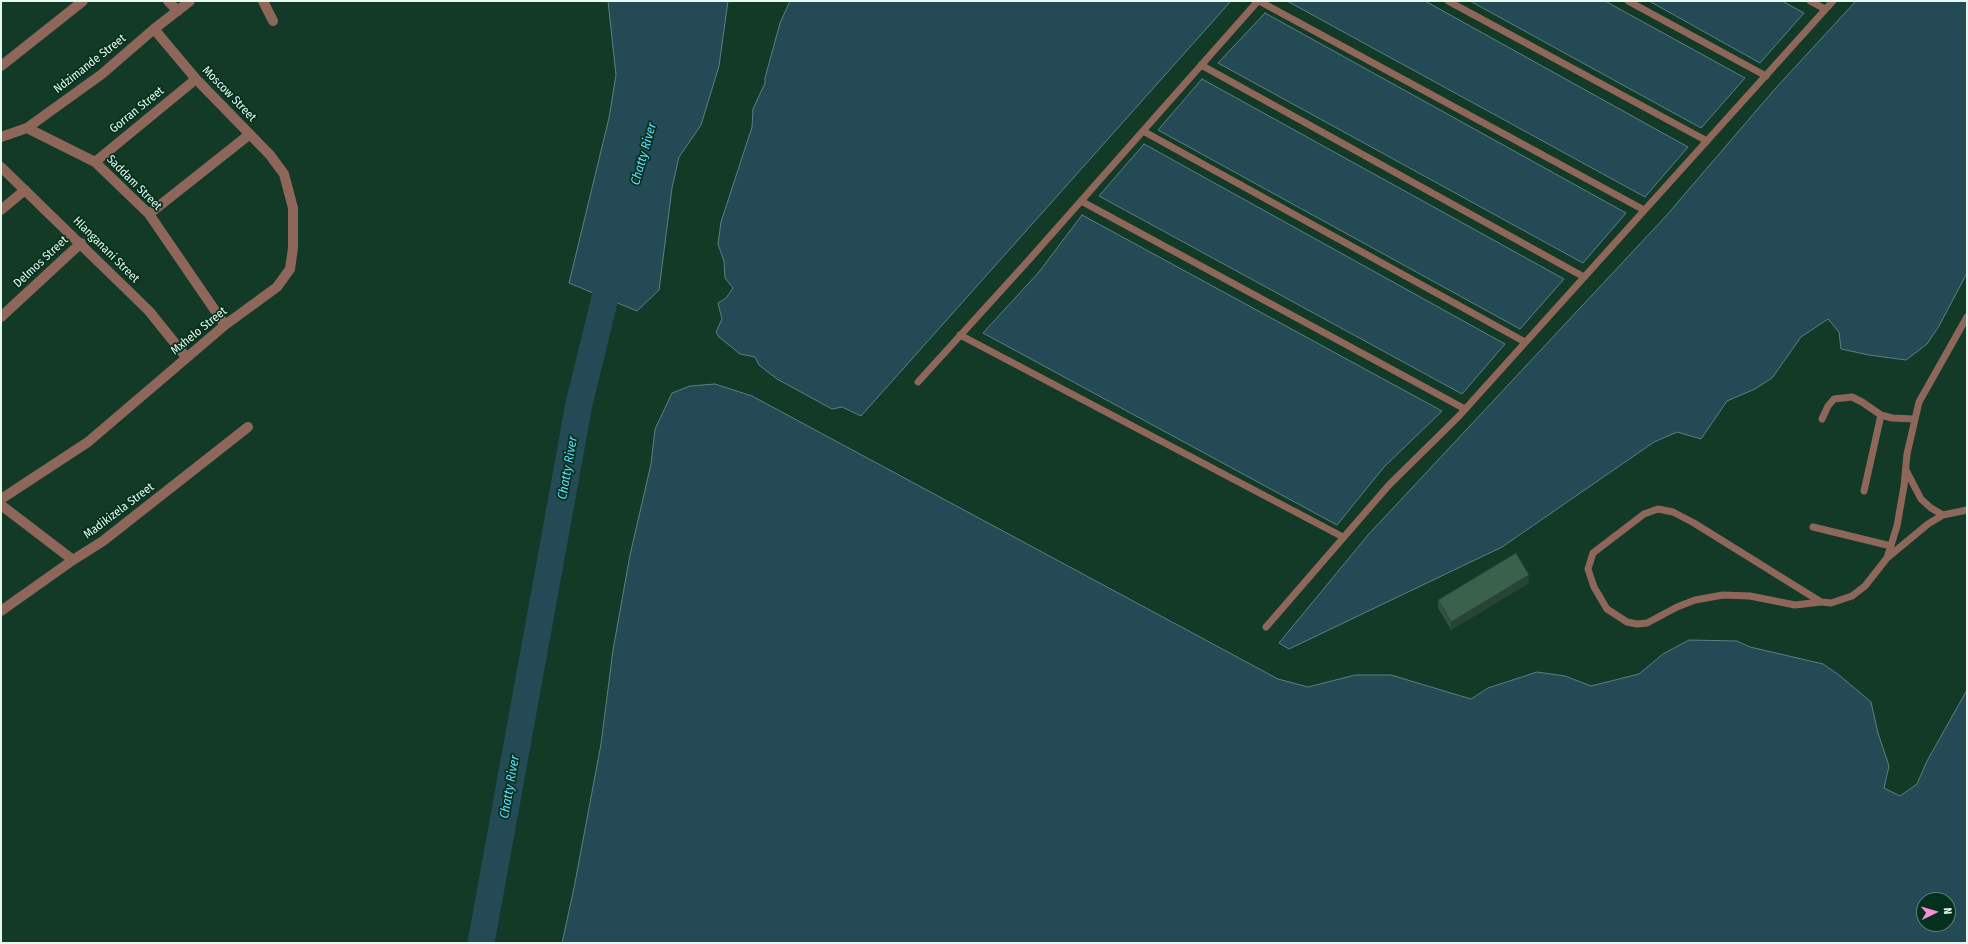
<!DOCTYPE html>
<html>
<head>
<meta charset="utf-8">
<style>
	body { margin:0 }
	#map { position:relative; width:1968px; height:944px; overflow:hidden; background:#123a27; font-family:"Fira Sans Condensed",sans-serif }
	canvas { display:block }
	.frame { position:absolute; inset:0; border:2px solid #e5faee; pointer-events:none }
	.north { position:absolute; left:1916px; top:892px; width:40px; height:40px; box-sizing:border-box; background:#05301e; border:1px solid #5f8171; border-radius:50%; rotate:85deg; font-size:11px; font-weight:700; line-height:16px; text-align:center; color:#e5faee }
	.north::after { content:''; display:block; margin:auto; width:14px; height:18px; background:#f491d4; clip-path:polygon(50% 0,100% 100%,50% 72%,0 100%) }
</style>
</head>
<body>
<div id="map">
<canvas width="1968" height="944"></canvas>
<div class="frame"></div>
<div class="north">N</div>
</div>
<script>
const ctx = document.querySelector('canvas').getContext('2d');
ctx.lineJoin = 'round';
function fill(path, color) {
  ctx.fillStyle = color;
  ctx.fill(path, 'evenodd');
}
function toPath(rows) {
  const path = new Path2D();
  for (const r of rows) {
    path.moveTo(r[0], r[1]);
    for (let i = 2; i < r.length; i += 2) path.lineTo(r[i], r[i + 1]);
  }
  return path;
}
function trace(path, color, width, dash) {
  ctx.strokeStyle = color;
  ctx.lineWidth = width;
  ctx.lineCap = dash ? 'butt' : 'round';
  ctx.setLineDash(dash || []);
  ctx.stroke(path);
}
function write(font, color, halo, rows, align = 'center') {
  ctx.font = font + ' "Fira Sans Condensed",sans-serif';
  ctx.lineWidth = 3.5;
  ctx.setLineDash([]);
  ctx.textBaseline = 'middle';
  ctx.strokeStyle = halo;
  ctx.fillStyle = color;
  for (const [text, x, y, turn = 0] of rows) {
    ctx.save();
    ctx.translate(x, y);
    ctx.rotate((+turn || 0) * Math.PI / 180);
    ctx.textAlign = isNaN(turn) ? turn : align;
    if (halo) ctx.strokeText(text, 0, 0);
    ctx.fillText(text, 0, 0);
    ctx.restore();
  }
}
const water = toPath([
	[608,1,728,1,719,66,701,125,679,157,672,188,659,290,637,311,569,283,609,118,616,75,608,1],
	[790,1,1231,1,861,416,842,407,832,409,777,379,759,365,755,357,740,354,719,337,716,332,722,319,718,303,726,298,733,288,725,278,724,261,718,244,721,222,752,127,753,109,765,83,765,78,780,23,790,1],
	[1287,1,1425,1,1688,147,1645,197,1287,1],
	[1470,1,1605,1,1745,78,1701,128,1470,1],
	[1649,1,1782,1,1804,13,1760,63,1649,1],
	[1856,1,1967,1,1967,273,1939,326,1927,344,1906,360,1869,355,1841,349,1839,332,1828,319,1801,337,1772,378,1755,389,1727,401,1701,439,1677,432,1654,442,1502,547,1289,649,1279,643,1368,535,1666,216,1774,90,1856,1],
	[1265,13,1626,213,1583,263,1218,63,1265,13],
	[1202,79,1564,279,1520,329,1158,130,1202,79],
	[1144,144,1505,344,1462,394,1099,196,1144,144],
	[1082,215,1442,411,1384,467,1337,525,983,333,1039,272,1082,215],
	[715,384,752,396,1278,679,1308,687,1355,675,1391,675,1471,699,1488,688,1537,672,1565,676,1591,686,1639,674,1663,654,1689,640,1737,641,1750,647,1823,664,1839,675,1871,702,1878,733,1889,766,1884,788,1900,796,1917,784,1927,761,1967,690,1967,943,562,943,574,888,601,744,613,650,630,555,651,464,655,429,672,393,690,386,715,384],
	[1924,900,1948,900,1948,924,1924,924,1924,900]
]);
fill(water, '#234a55');
trace(water, '#5d7f83', 1);
trace(toPath([
	[481,943,579,404,614,261]
]), '#234a55', 27);
trace(toPath([
	[1259,1,1644,210],
	[1448,1,1707,141],
	[1628,1,1766,76],
	[1810,1,1825,9],
	[1201,65,1584,277],
	[1143,131,1525,342],
	[1081,201,1465,409],
	[960,335,1343,537],
	[918,382,1027,262,1258,1],
	[1822,419,1828,406,1834,399,1852,397,1862,402,1881,415,1892,418,1914,419],
	[1906,470,1921,499,1931,508,1943,515],
	[1864,491,1881,415],
	[1813,527,1891,546],
	[1887,558,1897,526,1904,486,1907,454,1919,402,1967,317],
	[1821,602,1694,523,1673,512,1658,509,1644,514,1593,553,1588,569,1594,587,1607,609,1627,622,1637,624,1647,623,1677,607,1695,600,1723,595,1750,596,1795,605,1821,602,1831,603,1852,596,1865,586,1887,558,1928,524,1943,515,1967,510],
	[1266,627,1389,485,1459,416,1833,1]
]), '#8e675a', 7);
trace(toPath([
	[168,1,178,11],
	[263,1,273,21],
	[1,66,83,1],
	[27,128,95,162,149,214,225,325],
	[1,137,27,128,102,74,154,29,190,1],
	[95,162,196,79],
	[1,167,149,311,186,357],
	[1,210,25,190],
	[149,214,250,134],
	[1,317,81,243],
	[1,499,88,442,225,325,277,287,290,269,293,248,293,208,284,174,270,155,196,79,154,29],
	[1,505,73,560],
	[1,611,73,560,103,541,248,427]
]), '#8e675a', 10);
fill(toPath([
	[1529,583,1451,630,1438,608,1438,600]
]), '#315341');
fill(toPath([
	[1529,575,1529,583,1451,630,1451,622]
]), '#284435');
const building = toPath([
	[1516,553,1529,575,1451,622,1438,600,1516,553]
]);
fill(building, '#39614c');
trace(building, '#284435', 1);
write('12px', '#e5faee', '#05301e', [
	["Ndzimande Street",90,64,-38],
	["Moscow Street",229,94,46],
	["Gorran Street",137,110,-39],
	["Saddam Street",134,183,45],
	["Hlanganani Street",106,250,45],
	["Delmos Street",41,262,-43],
	["Mxhelo Street",199,331,-39],
	["Madikizela Street",119,511,-37]
]);
write('italic 13px', '#5fdbfe', '#05301e', [
	["Chatty River",644,154,-74],
	["Chatty River",568,468,-80],
	["Chatty River",510,787,-80]
]);
</script>
</body>
</html>
